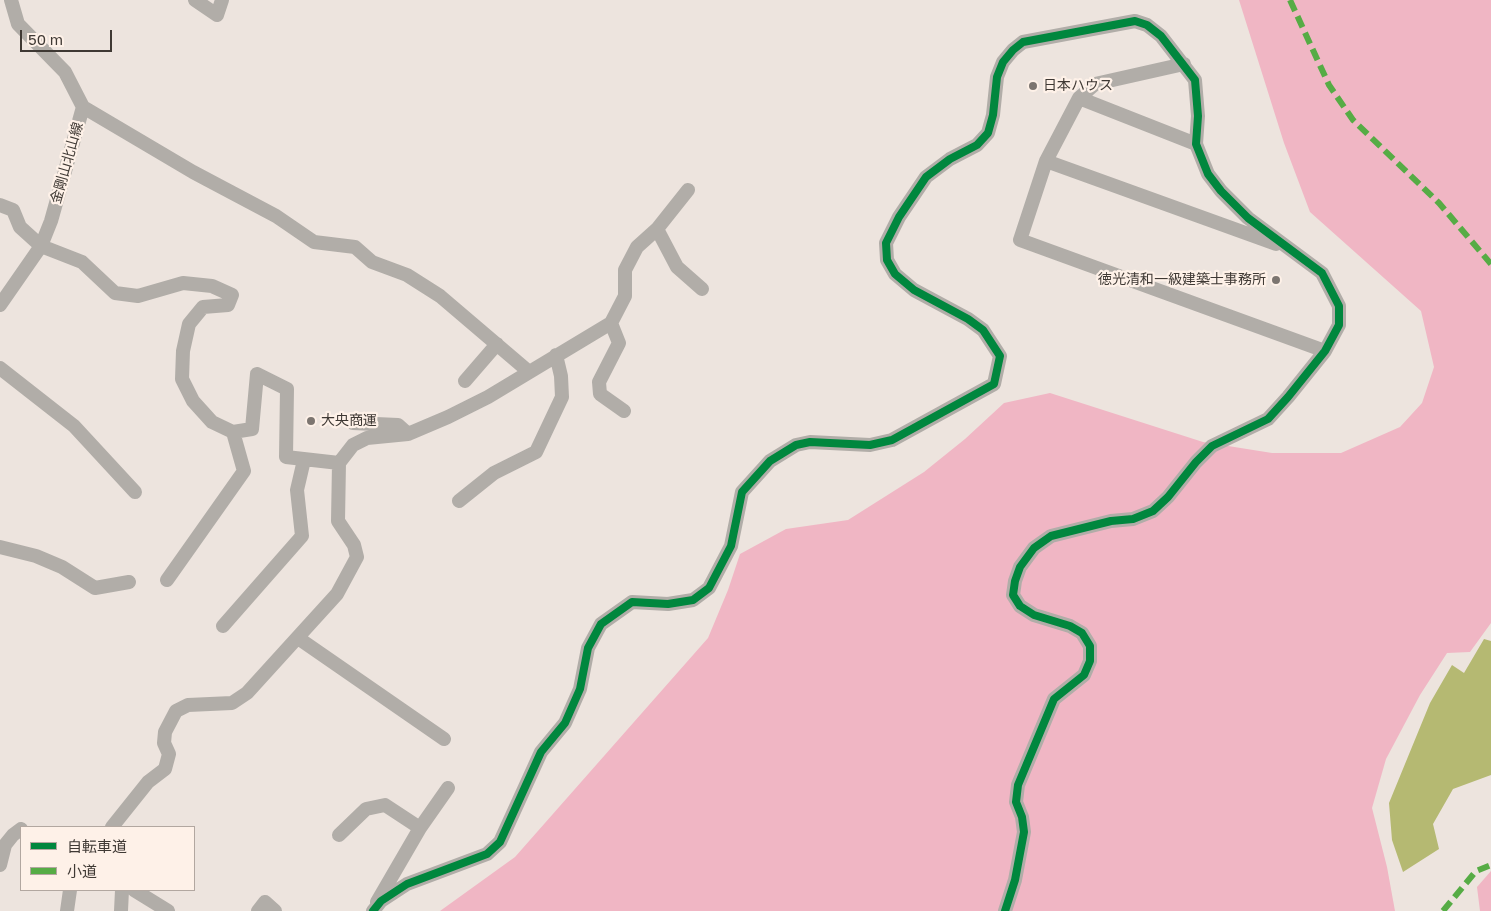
<!DOCTYPE html>
<html>
<head>
<meta charset="utf-8">
<style>
	body { margin:0 }
	#map { position:relative; width:1491px; height:911px; overflow:hidden; background:#ede4de; font-family:"Golos Text","Noto Sans JP",sans-serif }
	canvas { display:block }
	.legend { position:absolute; left:20px; top:826px; width:175px; height:65px; box-sizing:border-box; background:#fef1e8; border:1px solid #b2a7a0; margin:0; padding:6px 9px; list-style:none; font-size:15px; color:#3f3934 }
	.legend li { display:flex; align-items:center; gap:10px; height:25px }
	.legend b { width:25px; border:1px solid #b2a7a0 }
	.scale { position:absolute; left:20px; top:30px; width:92px; height:22px; box-sizing:border-box; border:2px solid #3f3934; border-top:0; padding-left:6px; font-size:15px; line-height:18px; white-space:nowrap; color:#3f3934; -webkit-text-stroke:4px #fef1e8; paint-order:stroke }
</style>
</head>
<body>
<div id="map">
<canvas width="1491" height="911"></canvas>
<ul class="legend">
<li><b style="height:6px;background:#00873e"></b>自転車道</li>
<li><b style="height:6px;background:#56ac45"></b>小道</li>
</ul>
<div class="scale">50 m</div>
</div>
<script>
const ctx = document.querySelector('canvas').getContext('2d');
ctx.lineJoin = 'round';
function fill(path, color) {
  ctx.fillStyle = color;
  ctx.fill(path, 'evenodd');
}
function toPath(rows) {
  const path = new Path2D();
  for (const r of rows) {
    path.moveTo(r[0], r[1]);
    for (let i = 2; i < r.length; i += 2) path.lineTo(r[i], r[i + 1]);
  }
  return path;
}
function trace(path, color, width, dash) {
  ctx.strokeStyle = color;
  ctx.lineWidth = width;
  ctx.lineCap = dash ? 'butt' : 'round';
  ctx.setLineDash(dash || []);
  ctx.stroke(path);
}
function write(font, color, halo, rows, align = 'center') {
  ctx.font = font + ' "Golos Text","Noto Sans JP",sans-serif';
  ctx.lineWidth = 4.5;
  ctx.setLineDash([]);
  ctx.textBaseline = 'middle';
  ctx.strokeStyle = halo;
  ctx.fillStyle = color;
  for (const [text, x, y, turn = 0] of rows) {
    ctx.save();
    ctx.translate(x, y);
    ctx.rotate((+turn || 0) * Math.PI / 180);
    ctx.textAlign = isNaN(turn) ? turn : align;
    if (halo) ctx.strokeText(text, 0, 0);
    ctx.fillText(text, 0, 0);
    ctx.restore();
  }
}
fill(toPath([
	[1239,0,1491,0,1491,623,1470,652,1447,653,1420,695,1386,759,1372,808,1387,867,1395,911,440,911,515,857,708,638,728,590,740,554,786,529,848,520,924,472,965,439,1004,403,1050,393,1203,442,1272,453,1341,453,1400,427,1422,403,1434,367,1421,311,1310,212,1284,143],
	[1491,871,1491,911,1480,911,1477,887]
]), '#f0b6c4');
fill(toPath([
	[1484,639,1491,641,1491,775,1453,789,1433,824,1439,849,1403,872,1392,840,1389,803,1430,703,1452,665,1464,673]
]), '#b5b972');
trace(toPath([
	[195,0,217,15,222,0],
	[1184,64,1095,84,1079,98,1046,161,1020,240,1325,351],
	[1079,98,1196,144],
	[83,107,193,172,276,216,314,242,355,247,372,262,407,275,440,296,528,371],
	[1046,161,1276,244],
	[0,205,13,210,20,227,41,246,82,262,115,293,138,296,183,283,212,286,232,295,228,305,203,307,189,324,183,351,182,379,193,401,212,422,233,432,252,429,257,374,287,389,286,457,339,463],
	[657,229,677,267,702,289],
	[0,305,41,246,51,221,83,107,65,72,18,24,11,0],
	[611,323,619,343,599,382,600,394,624,411],
	[0,368,74,426,135,492],
	[465,381,497,344],
	[353,423,398,425,408,434],
	[459,501,494,473,536,452,562,397,561,376,556,355],
	[0,547,36,556,62,567,95,588,129,582],
	[167,580,244,471,233,432],
	[223,626,302,536,297,490,304,460],
	[298,638,444,739],
	[112,827,148,782,165,769,169,754,164,743,165,732,176,711,188,705,232,703,247,693,337,594,357,557,354,545,338,521,339,463,353,445,367,438,408,434,448,417,488,397,611,323,625,296,625,270,637,247,657,229,688,190],
	[339,835,366,809,385,805,420,828],
	[0,865,5,845,13,835,21,829],
	[134,890,168,911],
	[377,902,420,828,448,788],
	[67,911,70,890],
	[121,911,122,890],
	[258,911,265,902,275,911],
	[373,911,381,901,407,884,487,854,500,842,541,752,565,723,580,689,588,648,601,624,632,602,668,604,693,600,709,588,731,546,742,492,770,461,796,445,810,442,870,445,892,440,994,384,1000,356,983,330,968,319,914,290,895,274,887,260,886,243,899,217,926,177,950,159,977,145,988,133,993,115,997,77,1003,62,1013,50,1023,42,1135,21,1147,25,1161,36,1195,80,1198,116,1196,144,1208,174,1221,191,1248,218,1322,273,1339,306,1339,325,1325,351,1288,397,1268,419,1212,446,1196,462,1168,497,1153,511,1133,519,1111,521,1051,536,1034,548,1020,567,1015,581,1013,595,1020,606,1034,615,1070,626,1082,633,1090,646,1090,661,1084,675,1054,699,1018,785,1016,802,1022,817,1024,832,1015,880,1005,911]
]), '#b1ada8', 14);
trace(toPath([
	[1290,0,1329,85,1353,120,1439,203,1491,264],
	[1443,911,1476,871,1491,865]
]), '#56ac45', 6, [12, 6]);
trace(toPath([
	[373,911,381,901,407,884,487,854,500,842,541,752,565,723,580,689,588,648,601,624,632,602,668,604,693,600,709,588,731,546,742,492,770,461,796,445,810,442,870,445,892,440,994,384,1000,356,983,330,968,319,914,290,895,274,887,260,886,243,899,217,926,177,950,159,977,145,988,133,993,115,997,77,1003,62,1013,50,1023,42,1135,21,1147,25,1161,36,1195,80,1198,116,1196,144,1208,174,1221,191,1248,218,1322,273,1339,306,1339,325,1325,351,1288,397,1268,419,1212,446,1196,462,1168,497,1153,511,1133,519,1111,521,1051,536,1034,548,1020,567,1015,581,1013,595,1020,606,1034,615,1070,626,1082,633,1090,646,1090,661,1084,675,1054,699,1018,785,1016,802,1022,817,1024,832,1015,880,1005,911]
]), '#00873e', 8);
for (const [x, y, r, color] of [
	[1033,86,5,"#7c7570"],
	[1276,280,5,"#7c7570"],
	[311,421,5,"#7c7570"]
]) {
  const dot = new Path2D();
  dot.arc(x, y, r, 0, 2 * Math.PI);
  ctx.fillStyle = color;
  ctx.fill(dot);
  trace(dot, '#fef1e8', 2);
}
write('14px', '#3f3934', '#fef1e8', [
	["日本ハウス",1043,86],
	["徳光清和一級建築士事務所",1266,280,"right"],
	["大央商運",321,421]
], 'left');
write('14px', '#3f3934', '#fef1e8', [
	["金剛山北山線",67,163,-74]
]);
</script>
</body>
</html>
